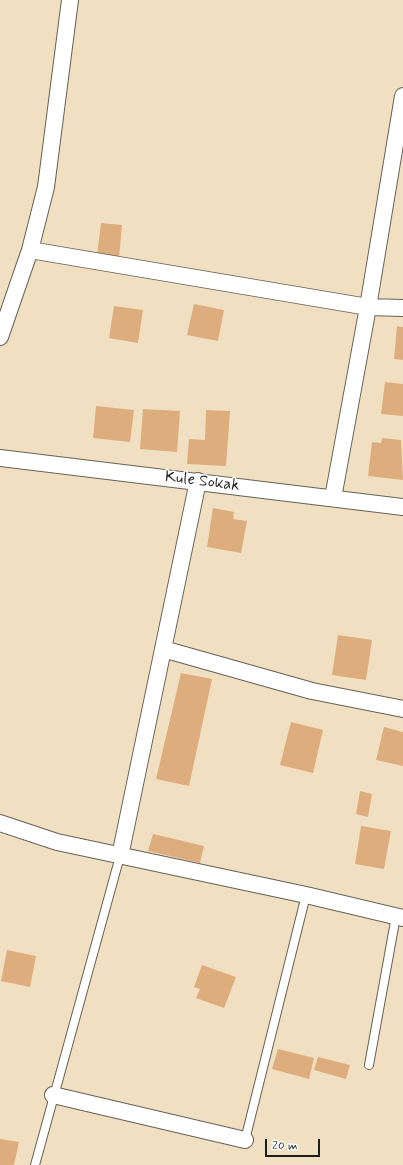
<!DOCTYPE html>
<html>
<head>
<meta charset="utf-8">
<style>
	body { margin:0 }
	#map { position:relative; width:403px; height:1165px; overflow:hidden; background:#f0e0c1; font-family:Mynerve,sans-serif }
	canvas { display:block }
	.scale { position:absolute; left:265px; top:1139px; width:55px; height:18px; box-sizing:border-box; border:2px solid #1c1c1c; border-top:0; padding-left:5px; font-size:12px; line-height:14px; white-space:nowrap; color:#1c1c1c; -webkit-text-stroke:3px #fff; paint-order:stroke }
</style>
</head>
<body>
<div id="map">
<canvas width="403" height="1165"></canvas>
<div class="scale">20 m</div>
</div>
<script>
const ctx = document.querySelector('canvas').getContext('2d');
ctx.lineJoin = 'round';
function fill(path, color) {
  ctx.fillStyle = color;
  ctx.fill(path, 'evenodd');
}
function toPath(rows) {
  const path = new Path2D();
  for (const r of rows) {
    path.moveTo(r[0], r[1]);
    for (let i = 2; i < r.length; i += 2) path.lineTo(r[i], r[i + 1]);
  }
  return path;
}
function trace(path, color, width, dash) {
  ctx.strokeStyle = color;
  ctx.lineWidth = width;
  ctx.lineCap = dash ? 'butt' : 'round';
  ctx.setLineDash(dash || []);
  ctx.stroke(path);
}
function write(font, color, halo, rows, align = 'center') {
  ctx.font = font + ' Mynerve,sans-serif';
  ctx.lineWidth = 3;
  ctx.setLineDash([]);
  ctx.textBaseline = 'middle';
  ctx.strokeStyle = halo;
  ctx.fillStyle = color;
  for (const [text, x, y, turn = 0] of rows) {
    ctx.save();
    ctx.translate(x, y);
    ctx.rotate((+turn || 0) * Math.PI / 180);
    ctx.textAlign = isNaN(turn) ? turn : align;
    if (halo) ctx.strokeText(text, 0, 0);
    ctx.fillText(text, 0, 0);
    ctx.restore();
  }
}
fill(toPath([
	[101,223,122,225,119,258,97,256],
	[194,304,224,310,218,341,187,335],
	[114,306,143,310,138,343,109,338],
	[397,326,403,327,403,360,394,359],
	[385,382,403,384,403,416,381,414],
	[96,406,134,410,130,442,93,438],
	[143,409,180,411,177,452,140,449],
	[206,410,230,411,226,466,187,464,189,439,205,440],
	[382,438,401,440,403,480,368,476,372,442,381,443],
	[213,508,234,512,233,519,247,521,241,553,207,547],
	[338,635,372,640,366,680,332,675],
	[181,673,212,679,189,786,156,779],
	[291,722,323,730,313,773,280,765],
	[384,727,403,732,403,766,376,760],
	[360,791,372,794,368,817,356,814],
	[361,826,391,831,384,869,355,864],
	[153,834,204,846,200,863,148,851],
	[7,950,36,956,30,987,1,981],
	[202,965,236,977,224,1008,196,998,200,989,194,987],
	[278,1049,314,1058,309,1079,272,1069],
	[318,1057,350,1065,346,1079,314,1070],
	[0,1139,19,1142,14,1165,0,1165]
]), '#dead7e');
const service = toPath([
	[369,1065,396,916],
	[245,1140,306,895],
	[35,1165,120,856]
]);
const minor = toPath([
	[30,250,368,307,403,308],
	[0,337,30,250,46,187,70,0],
	[0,458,403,507],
	[333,498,368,307,403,96],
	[163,649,312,691,403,709],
	[0,823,57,842,306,895,403,918],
	[120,856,198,481],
	[53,1095,245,1140]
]);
trace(service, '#666156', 10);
trace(minor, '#666156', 18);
trace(service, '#fff', 8);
trace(minor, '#fff', 16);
write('16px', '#1c1c1c', '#fff', [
	["Kule Sokak",202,482,7]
]);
</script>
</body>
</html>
